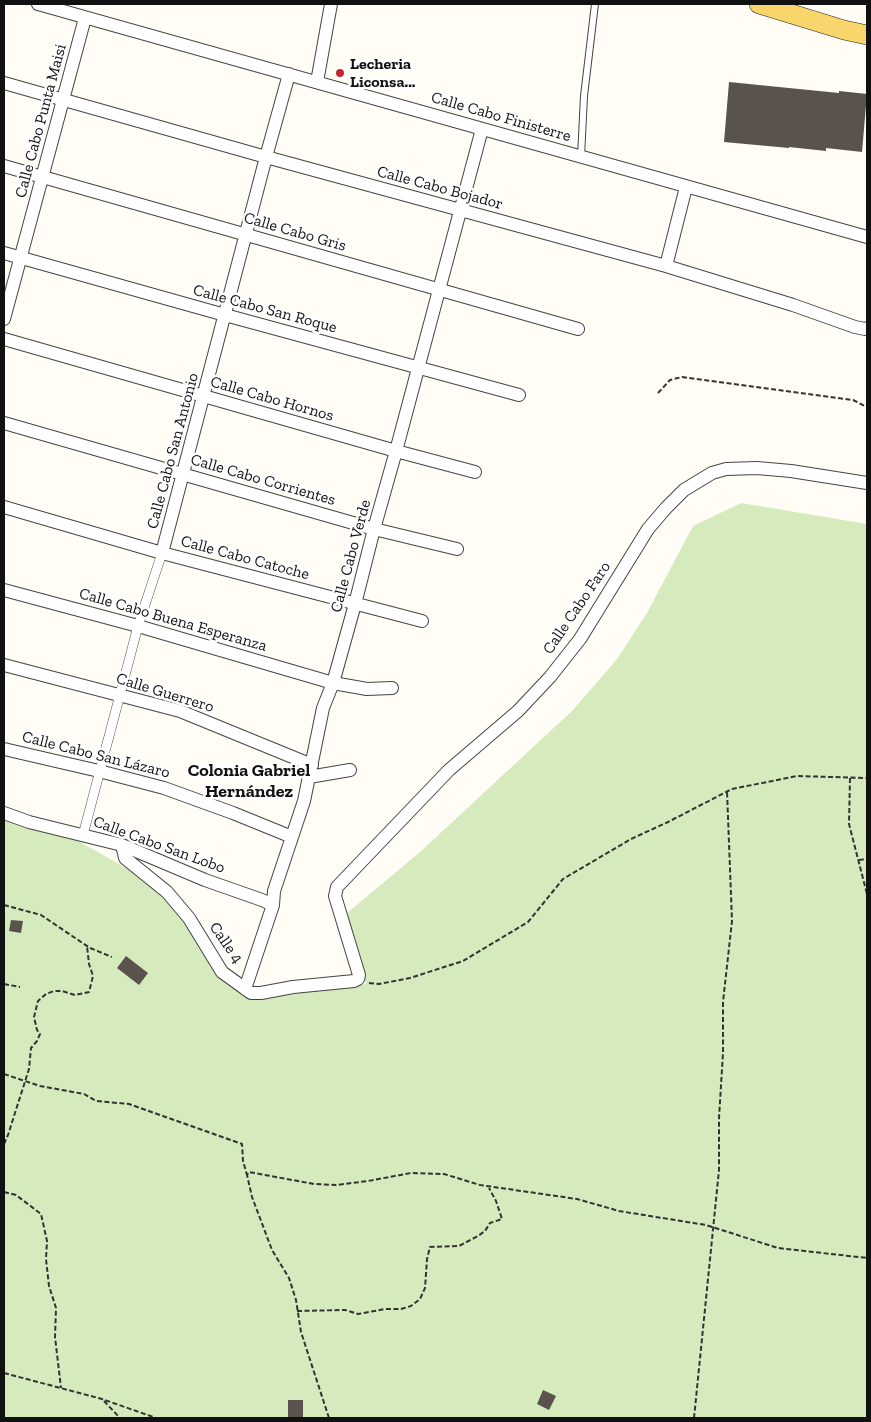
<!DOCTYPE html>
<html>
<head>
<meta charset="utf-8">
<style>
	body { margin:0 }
	#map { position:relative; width:871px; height:1422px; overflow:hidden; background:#fffdf5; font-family:"Zilla Slab",serif }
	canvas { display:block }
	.frame { position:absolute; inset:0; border:5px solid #111; pointer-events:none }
</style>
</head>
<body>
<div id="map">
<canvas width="871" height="1422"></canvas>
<div class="frame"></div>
</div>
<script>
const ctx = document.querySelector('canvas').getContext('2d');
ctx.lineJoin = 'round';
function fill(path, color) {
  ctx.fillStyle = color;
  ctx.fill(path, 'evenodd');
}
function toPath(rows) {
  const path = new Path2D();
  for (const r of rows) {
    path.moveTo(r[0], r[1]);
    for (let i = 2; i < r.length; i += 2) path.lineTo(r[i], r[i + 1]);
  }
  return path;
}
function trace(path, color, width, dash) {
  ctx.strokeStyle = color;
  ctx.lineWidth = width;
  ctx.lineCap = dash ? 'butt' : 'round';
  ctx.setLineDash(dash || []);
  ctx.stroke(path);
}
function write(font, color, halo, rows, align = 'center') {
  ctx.font = font + ' "Zilla Slab",serif';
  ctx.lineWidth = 5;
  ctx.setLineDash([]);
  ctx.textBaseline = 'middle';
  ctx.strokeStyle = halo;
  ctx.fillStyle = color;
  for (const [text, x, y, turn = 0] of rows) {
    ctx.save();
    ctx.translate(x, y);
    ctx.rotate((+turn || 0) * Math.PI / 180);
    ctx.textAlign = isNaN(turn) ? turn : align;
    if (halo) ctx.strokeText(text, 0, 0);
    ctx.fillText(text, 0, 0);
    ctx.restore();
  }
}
fill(toPath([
	[741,503,867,524,867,1418,4,1418,4,818,78,841,153,883,244,993,366,984,346,914,420,852,573,710,617,659,647,613,693,526]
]), '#d5ebbd');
fill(toPath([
	[729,82,839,93,839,91,867,94,862,152,826,148,826,151,789,147,789,148,724,142],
	[11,920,23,921,21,933,9,931],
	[126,956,148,973,139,985,117,968],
	[543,1390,556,1396,549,1410,537,1404],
	[288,1400,303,1400,303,1417,288,1417]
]), '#5a524d');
const service = toPath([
	[581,157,584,96,595,4]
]);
const pedestrian = toPath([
	[83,835,138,626,162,553]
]);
const minor = toPath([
	[38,4,867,237],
	[317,82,331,4],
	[4,83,266,157,666,266,793,305,855,327,865,329,867,328],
	[4,166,578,329],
	[4,253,225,315,519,395],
	[666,266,686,187],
	[4,319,85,18],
	[4,339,396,451,475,472],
	[4,423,374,529,457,549],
	[4,507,162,553,422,621],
	[162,553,266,157,289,74],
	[4,590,138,626,333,683,367,689,392,688],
	[4,665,180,711,312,765],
	[4,749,99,771,164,788,233,813,292,837],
	[309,777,350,770],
	[4,813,29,822,122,845,205,880,262,900,273,905],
	[122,845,125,858,167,892,189,918,222,972,251,993,261,993,293,987,354,981,358,979,359,975,335,896,337,887,449,770,518,711,550,677,580,639,648,529,666,508,684,490,712,473,726,469,757,468,791,471,867,483],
	[245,989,273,905,274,891,304,801,323,708,333,683,355,604,374,529,396,451,482,129]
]);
const primary = toPath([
	[759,4,844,30,867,35]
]);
trace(service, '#444', 8);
trace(pedestrian, '#444', 10);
trace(minor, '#444', 14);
trace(primary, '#222', 20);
trace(toPath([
	[658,393,670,380,682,377,853,400,867,407],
	[850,778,849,824,867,894],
	[859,860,867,859],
	[4,905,41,915,90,948,112,957],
	[369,983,379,984,410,978,463,961,528,922,563,879,631,839,668,822,732,789,797,776,867,778],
	[4,984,20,987],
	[4,1074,40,1086,84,1094,96,1101,129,1104,242,1144,243,1161,247,1175],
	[4,1144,8,1135,29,1069,31,1048,37,1041,40,1034,37,1030,34,1017,38,1001,46,994,54,991,62,991,75,995,89,992,93,976,89,964,87,946],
	[4,1192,16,1195,41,1214,47,1241,46,1259,49,1286,56,1308,55,1337,61,1388],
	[297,1311,345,1310,358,1314,385,1309,401,1309,411,1306,420,1299,425,1288,427,1259,430,1247,459,1246,478,1236,485,1231,490,1223,502,1219,496,1201,489,1188],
	[4,1373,102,1399,156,1418],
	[104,1401,120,1418],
	[329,1418,301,1332,296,1300,289,1278,272,1250,252,1197,247,1175,249,1172,314,1184,336,1185,368,1181,411,1173,444,1174,480,1185,577,1199,619,1211,706,1225,778,1248,867,1258],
	[694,1418,719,1170,719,1118,723,1053,723,1002,732,921,727,791]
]), '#333', 2, [5, 2.5]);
trace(service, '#fff', 6);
trace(pedestrian, '#fff', 9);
trace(minor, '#fff', 12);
trace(primary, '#f9d66b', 19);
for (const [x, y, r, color] of [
	[340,73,5,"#c4262e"]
]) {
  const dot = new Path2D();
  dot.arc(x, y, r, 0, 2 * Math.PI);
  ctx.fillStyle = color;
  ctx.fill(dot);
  trace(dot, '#fff', 2);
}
write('bold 16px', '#111', '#fff', [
	["Lecheria",350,64],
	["Liconsa...",350,82]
], 'left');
write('16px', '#111', '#fff', [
	["Calle Cabo Finisterre",501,117,16],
	["Calle Cabo Punta Maisi",41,121,-75],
	["Calle Cabo Bojador",440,188,15],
	["Calle Cabo Gris",295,232,16],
	["Calle Cabo San Roque",265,309,15],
	["Calle Cabo Hornos",272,399,16],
	["Calle Cabo San Antonio",173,451,-75],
	["Calle Cabo Corrientes",263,480,16],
	["Calle Cabo Verde",351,556,-75],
	["Calle Cabo Catoche",245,558,15],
	["Calle Cabo Faro",577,608,-56],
	["Calle Cabo Buena Esperanza",173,620,16],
	["Calle Guerrero",165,693,17],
	["Calle Cabo San Lázaro",96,755,14],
	["Calle Cabo San Lobo",159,845,20],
	["Calle 4",226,943,55]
]);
write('bold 18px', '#111', '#fff', [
	["Colonia Gabriel",249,771],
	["Hernández",249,792]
]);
</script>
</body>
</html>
